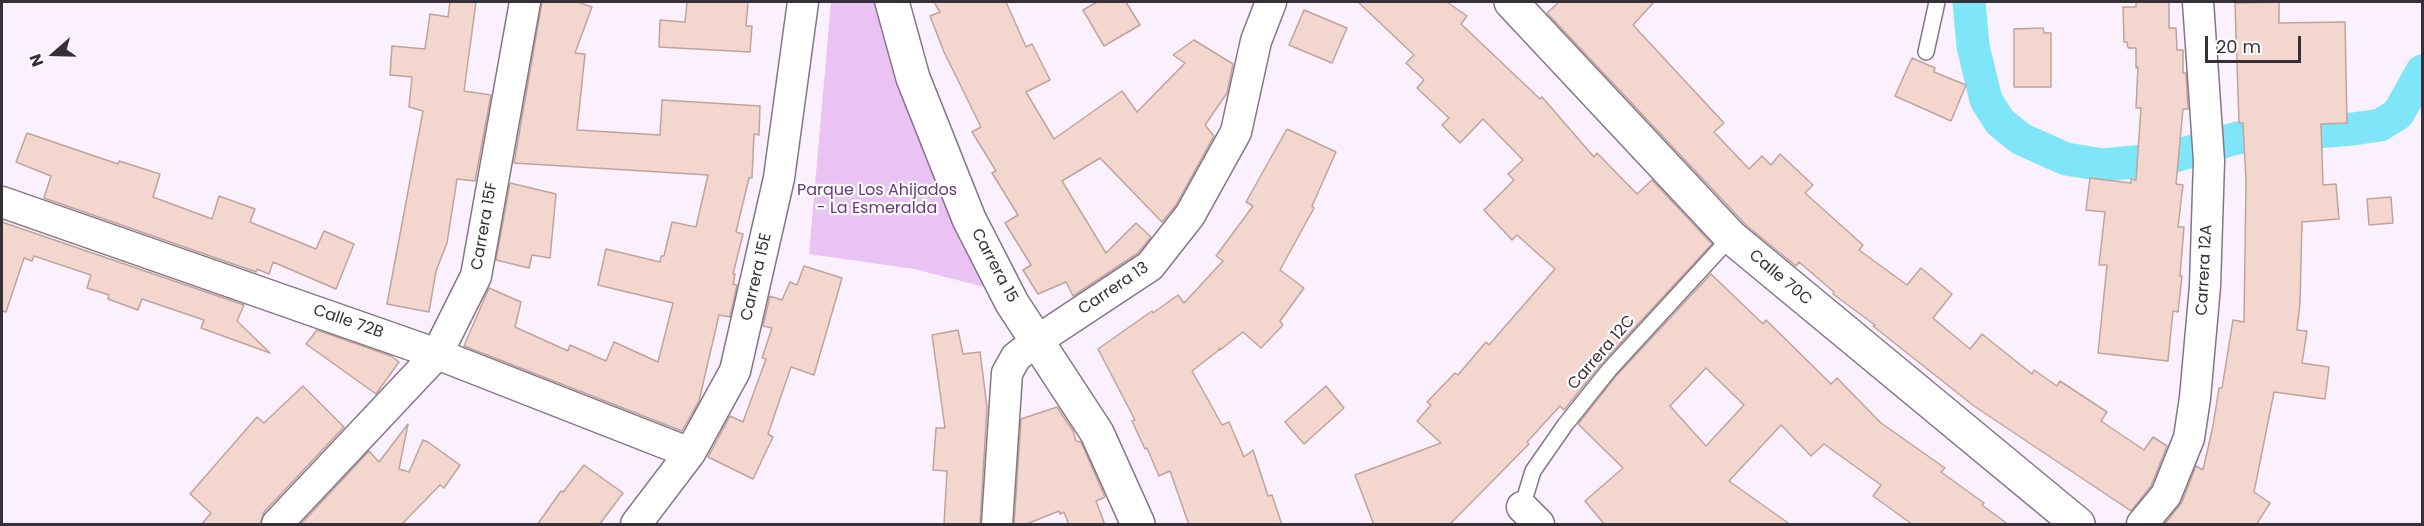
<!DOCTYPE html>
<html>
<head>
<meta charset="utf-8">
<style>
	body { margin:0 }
	#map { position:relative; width:2424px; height:526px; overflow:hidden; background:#fbf0fd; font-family:Poppins,sans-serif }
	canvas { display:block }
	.frame { position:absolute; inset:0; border:3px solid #363038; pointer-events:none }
	.north { position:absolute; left:24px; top:24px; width:60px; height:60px; -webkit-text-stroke:4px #fff; paint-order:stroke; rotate:250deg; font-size:16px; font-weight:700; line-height:24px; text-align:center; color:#363038 }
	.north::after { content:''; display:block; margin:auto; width:21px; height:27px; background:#363038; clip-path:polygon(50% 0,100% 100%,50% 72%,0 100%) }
	.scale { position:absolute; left:2205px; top:36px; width:96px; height:27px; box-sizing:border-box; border:3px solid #363038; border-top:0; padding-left:8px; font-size:18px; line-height:21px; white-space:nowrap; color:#363038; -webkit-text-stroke:4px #fff; paint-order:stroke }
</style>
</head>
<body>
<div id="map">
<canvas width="2424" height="526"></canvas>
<div class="frame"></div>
<div class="north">N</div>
<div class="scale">20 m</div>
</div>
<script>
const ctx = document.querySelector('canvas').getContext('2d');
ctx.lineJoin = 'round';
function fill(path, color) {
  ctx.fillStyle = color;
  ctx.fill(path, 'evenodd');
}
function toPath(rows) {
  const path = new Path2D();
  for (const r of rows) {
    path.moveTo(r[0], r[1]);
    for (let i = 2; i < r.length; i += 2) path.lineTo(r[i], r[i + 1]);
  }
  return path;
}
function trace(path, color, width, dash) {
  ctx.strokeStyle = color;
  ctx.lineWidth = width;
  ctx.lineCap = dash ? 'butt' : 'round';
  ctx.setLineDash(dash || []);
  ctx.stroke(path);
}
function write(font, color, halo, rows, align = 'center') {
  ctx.font = font + ' Poppins,sans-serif';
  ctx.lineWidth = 4.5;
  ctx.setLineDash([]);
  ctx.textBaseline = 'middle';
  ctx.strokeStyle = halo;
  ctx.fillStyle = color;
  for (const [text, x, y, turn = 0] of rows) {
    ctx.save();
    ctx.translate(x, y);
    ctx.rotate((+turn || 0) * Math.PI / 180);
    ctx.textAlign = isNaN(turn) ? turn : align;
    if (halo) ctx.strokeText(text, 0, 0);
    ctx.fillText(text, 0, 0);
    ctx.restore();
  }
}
fill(toPath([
	[831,2,876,2,906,98,959,239,985,287,914,269,809,254]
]), '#eac2f4');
trace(toPath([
	[1969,2,1973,46,1986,100,2000,122,2021,139,2066,159,2103,165,2165,159,2237,138,2353,129,2380,125,2398,114,2422,71]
]), '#7fe5f9', 33);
const building = toPath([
	[450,2,476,2,464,91,491,95,475,181,457,179,447,243,436,271,429,312,387,304,423,111,409,107,412,77,390,75,392,46,425,49,430,14,448,17,450,2],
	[542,2,578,2,592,7,575,53,585,54,577,130,660,135,662,100,760,106,759,135,754,134,752,178,749,178,736,232,743,234,733,274,735,274,733,284,737,285,730,317,719,315,699,401,682,431,464,346,489,288,521,302,515,327,568,351,570,345,606,361,614,342,658,362,673,303,598,285,606,249,660,262,661,256,664,256,672,222,696,227,708,175,514,163,542,2],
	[687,2,748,2,746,26,752,26,750,52,659,47,660,20,685,22,687,2],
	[934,2,1006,2,1026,47,1032,44,1050,80,1026,92,1054,139,1122,91,1137,112,1185,63,1173,55,1194,40,1233,64,1227,93,1205,125,1214,136,1176,205,1162,222,1100,158,1062,181,1106,253,1136,223,1151,237,1138,253,1073,296,1066,282,1038,294,1023,270,1031,265,1005,223,1018,215,992,173,996,171,972,132,981,127,944,52,930,16,940,12,934,2],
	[1097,2,1126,2,1140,25,1104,46,1083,10,1097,2],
	[1358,2,1447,2,1467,16,1461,24,1540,99,1542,97,1594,157,1597,153,1637,194,1652,180,1712,244,1602,363,1564,410,1560,406,1527,442,1529,444,1449,525,1374,525,1355,475,1441,443,1417,421,1431,405,1427,402,1455,373,1458,375,1486,342,1489,345,1555,269,1517,235,1512,240,1484,210,1514,180,1508,174,1523,160,1483,119,1460,143,1442,125,1449,118,1417,88,1424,80,1406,63,1414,55,1358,2],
	[1559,2,1654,2,1633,25,1724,123,1714,132,1749,169,1762,156,1771,165,1780,154,1813,185,1805,193,1863,245,1859,250,1907,285,1921,268,1952,294,1933,318,1970,349,1982,334,2032,374,2034,370,2057,386,2060,381,2107,412,2101,421,2144,450,2153,437,2167,446,2151,486,2131,511,1974,406,1873,326,1875,325,1833,294,1834,292,1799,262,1796,266,1747,226,1547,13,1559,2],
	[2136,2,2169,2,2169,28,2176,28,2177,50,2183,50,2183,73,2186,73,2188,109,2183,109,2176,184,2183,185,2178,227,2184,227,2180,276,2182,276,2178,312,2173,311,2168,361,2098,353,2107,265,2099,265,2105,212,2086,210,2090,178,2131,183,2131,179,2136,180,2141,108,2136,108,2138,67,2136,68,2136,48,2128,48,2127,42,2124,42,2123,7,2136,7,2136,2],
	[2279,2,2279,23,2345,22,2347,123,2321,124,2323,185,2336,184,2339,219,2302,222,2300,303,2297,330,2307,331,2302,363,2329,367,2325,399,2274,392,2254,492,2270,503,2256,525,2164,525,2182,502,2196,466,2203,470,2213,426,2219,388,2222,388,2233,320,2244,322,2246,182,2243,123,2239,123,2235,3,2279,2],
	[1304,10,1347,28,1332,63,1289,45,1304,10],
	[2043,28,2044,33,2051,33,2051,87,2014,87,2014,29,2043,28],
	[1912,58,1935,68,1934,72,1966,85,1951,121,1895,96,1912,58],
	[1287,129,1336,152,1312,206,1314,208,1280,270,1304,288,1280,321,1283,325,1261,348,1243,332,1220,350,1219,348,1219,350,1192,371,1222,425,1229,422,1244,457,1253,450,1268,496,1272,495,1282,525,1189,525,1170,471,1159,476,1147,448,1145,449,1132,421,1135,420,1098,349,1152,311,1153,313,1178,295,1184,303,1223,261,1216,256,1253,206,1246,202,1287,129],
	[27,133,118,164,119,161,160,174,153,197,212,219,219,196,255,209,250,222,316,249,324,231,354,244,336,289,273,262,269,274,257,269,256,272,44,198,51,176,16,162,27,133],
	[510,183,556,194,550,258,532,255,529,268,496,260,510,183],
	[2391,197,2393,223,2369,225,2367,199,2391,197],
	[2,222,244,305,237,321,270,353,201,328,204,320,142,299,138,310,108,299,109,295,87,288,91,275,34,256,32,261,24,258,6,312,2,311,2,222],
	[804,266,842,278,814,375,791,367,768,434,773,437,753,479,708,457,730,416,743,422,766,359,762,358,772,328,763,326,770,296,782,300,790,282,797,285,804,266],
	[1711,274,1763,324,1766,320,1831,384,1837,378,1881,423,1945,468,1941,472,1984,503,1982,505,2009,525,1913,525,1873,496,1881,485,1824,444,1811,456,1781,425,1729,481,1791,525,1605,525,1585,501,1623,468,1578,424,1616,376,1711,274],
	[1706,368,1744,405,1706,446,1670,406,1706,368],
	[317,330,391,356,399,362,376,394,306,344,317,330],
	[958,330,963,354,980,352,987,407,980,525,944,525,947,471,933,470,936,428,945,428,932,335,958,330],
	[303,386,344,427,264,512,260,525,201,525,211,513,190,494,257,417,264,423,303,386],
	[1326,386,1344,408,1304,444,1285,422,1326,386],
	[1057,407,1073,431,1076,441,1081,442,1105,497,1096,501,1105,525,1069,525,1064,512,1060,514,1059,511,1024,525,1014,525,1021,419,1057,407],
	[408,424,399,469,409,472,423,440,428,442,460,465,444,488,440,485,401,525,300,525,369,451,379,462,408,424],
	[584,465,623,493,599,525,537,525,561,491,563,492,584,465]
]);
fill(building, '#f3d7ce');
trace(building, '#bfa49c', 1.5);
const service = toPath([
	[1926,52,1937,2],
	[1522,507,1533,471,1565,425,1609,370,1731,237]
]);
const minor = toPath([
	[2,202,437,354,690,453],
	[1522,507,1539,524],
	[277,524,437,354,476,276,525,2],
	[636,524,690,453,735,371,779,178,803,2],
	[997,524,1007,373,1016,357,1038,340,1150,266,1190,215,1236,132,1256,41,1271,2],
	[2142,524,2166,495,2189,438,2195,398,2205,286,2209,161,2198,2]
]);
const tertiary = toPath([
	[892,2,913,78,969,219,1012,303,1097,433,1138,524],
	[1511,2,1731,237,2078,524]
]);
trace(service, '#857689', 18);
trace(minor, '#857689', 33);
trace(tertiary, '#857689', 36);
trace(service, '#fff', 15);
trace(minor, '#fff', 30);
trace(tertiary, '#fff', 33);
write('16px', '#6d347c', '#fff', [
	["Parque Los Ahijados",877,191],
	["- La Esmeralda",877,209]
]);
write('16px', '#363038', '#fff', [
	["Carrera 15F",485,226,-80],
	["Carrera 15",994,266,62],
	["Carrera 12A",2205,270,-87],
	["Carrera 15E",757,277,-77],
	["Calle 70C",1780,278,40],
	["Carrera 13",1114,289,-34],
	["Calle 72B",348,322,19],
	["Carrera 12C",1602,353,-49]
]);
</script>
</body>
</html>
